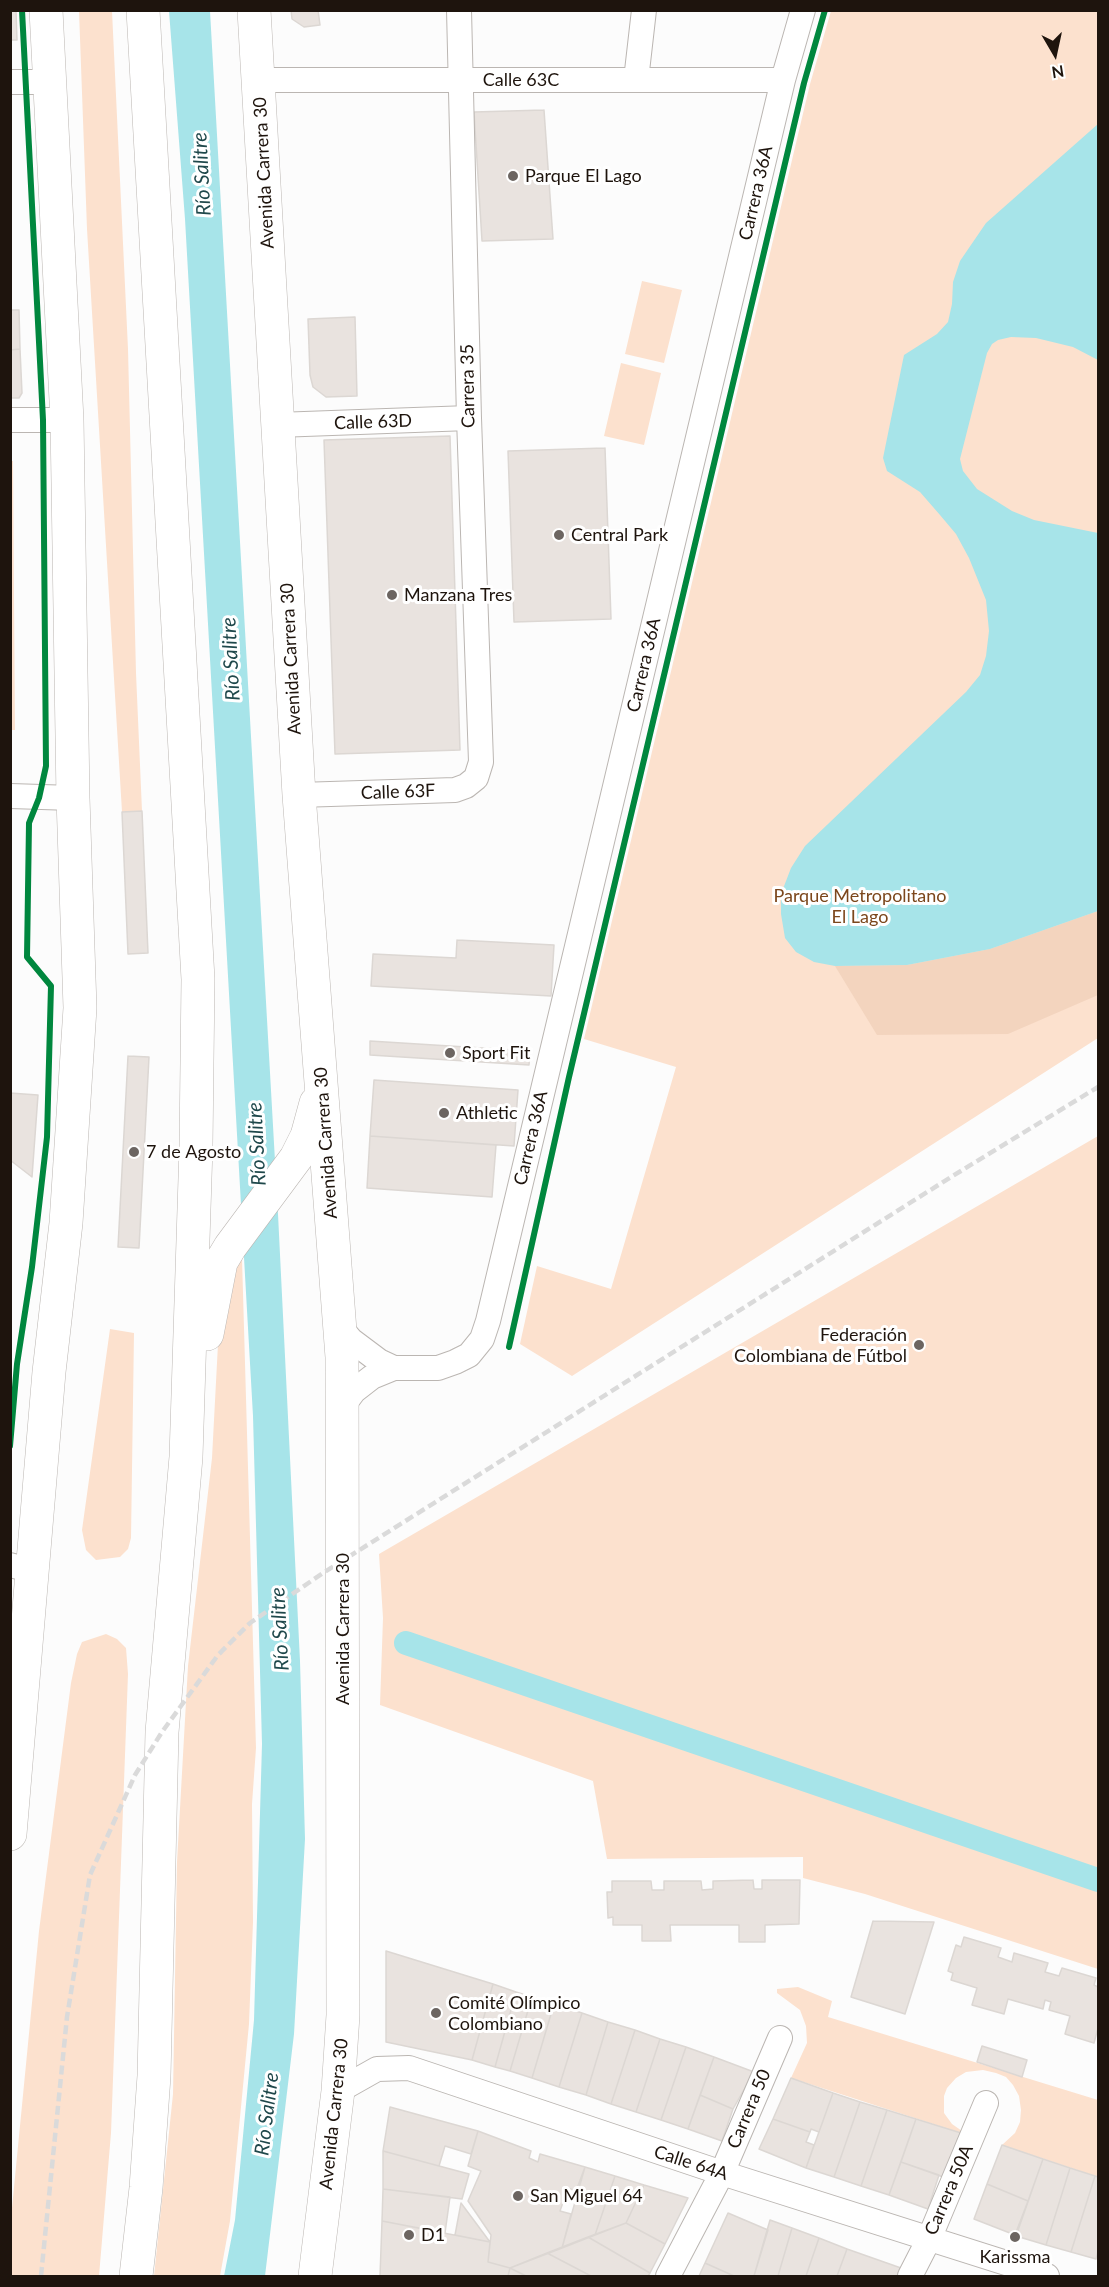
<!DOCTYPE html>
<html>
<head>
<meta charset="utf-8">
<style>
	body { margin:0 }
	#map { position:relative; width:1109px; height:2287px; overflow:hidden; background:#fcfcfc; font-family:Lato,sans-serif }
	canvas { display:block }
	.frame { position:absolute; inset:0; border:12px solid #1e140d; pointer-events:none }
	.north { position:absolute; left:1025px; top:24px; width:60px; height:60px; -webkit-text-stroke:4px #fff; paint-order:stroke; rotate:171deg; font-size:16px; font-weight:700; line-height:24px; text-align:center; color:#1e140d }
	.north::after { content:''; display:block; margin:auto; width:21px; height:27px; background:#1e140d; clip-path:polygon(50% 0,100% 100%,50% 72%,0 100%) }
</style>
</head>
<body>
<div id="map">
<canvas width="1109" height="2287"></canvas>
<div class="frame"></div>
<div class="north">N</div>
</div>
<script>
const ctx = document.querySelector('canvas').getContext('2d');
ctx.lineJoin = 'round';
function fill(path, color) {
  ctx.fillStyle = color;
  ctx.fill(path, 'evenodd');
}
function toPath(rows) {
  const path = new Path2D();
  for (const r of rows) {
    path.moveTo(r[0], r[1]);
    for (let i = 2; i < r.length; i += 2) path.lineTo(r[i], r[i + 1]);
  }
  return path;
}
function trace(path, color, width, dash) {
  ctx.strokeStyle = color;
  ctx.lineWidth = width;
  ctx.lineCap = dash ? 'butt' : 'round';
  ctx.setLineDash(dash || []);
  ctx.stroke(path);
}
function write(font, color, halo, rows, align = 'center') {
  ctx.font = font + ' Lato,sans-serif';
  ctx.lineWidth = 6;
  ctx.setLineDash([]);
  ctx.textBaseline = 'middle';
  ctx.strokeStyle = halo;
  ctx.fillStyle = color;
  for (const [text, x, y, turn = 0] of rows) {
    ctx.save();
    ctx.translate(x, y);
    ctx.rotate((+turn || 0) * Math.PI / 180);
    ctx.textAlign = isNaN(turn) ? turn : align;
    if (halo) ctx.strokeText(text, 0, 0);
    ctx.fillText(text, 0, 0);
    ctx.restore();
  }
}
fill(toPath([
	[79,11,112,11,128,349,136,673,142,811,122,812,87,229],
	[831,11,1098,11,1098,1038,572,1376,520,1344,537,1266,611,1289,676,1067,584,1039,810,84],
	[642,281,682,290,664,363,625,354],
	[621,363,661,373,644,445,604,436],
	[11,461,13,461,15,730,11,730],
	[1098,1136,1098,1969,865,1894,803,1878,803,1857,607,1859,593,1781,380,1705,383,1618,379,1554],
	[242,1258,256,1748,252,1804,253,1922,249,2024,230,2221,220,2276,154,2276,173,2094,177,1862,188,1666,212,1458,219,1325,233,1266],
	[110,1329,134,1333,131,1538,128,1549,120,1557,96,1560,86,1550,82,1530],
	[106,1634,117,1639,126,1648,128,1674,111,2133,99,2276,11,2276,11,2218,39,1931,71,1683,77,1654,82,1642],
	[798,1987,832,2001,828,2017,1098,2100,1098,2177,1002,2145,1015,2133,1020,2122,1021,2110,1019,2096,1013,2085,1006,2077,996,2073,983,2070,966,2072,956,2078,947,2088,944,2096,944,2113,952,2124,962,2131,961,2133,791,2078,807,2043,806,2026,800,2010,777,1993,777,1989]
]), '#fce1ce');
fill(toPath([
	[1098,911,1098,995,1008,1034,877,1035,835,966,907,965,990,949]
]), '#f3d4be');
fill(toPath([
	[169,11,210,11,278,1214,300,1661,305,1839,294,2034,265,2276,224,2276,235,2220,254,2020,262,1744,253,1416,185,219],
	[1098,124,1098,360,1073,347,1036,338,1011,337,998,340,992,344,987,353,960,459,963,471,977,489,1012,511,1034,520,1098,533,1098,911,990,949,907,965,835,966,814,962,796,952,785,938,781,914,781,894,791,868,805,846,966,692,980,675,986,656,989,631,986,600,969,558,956,534,940,515,920,492,887,471,883,458,904,355,937,334,948,322,952,304,953,282,960,261,986,223]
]), '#a7e4e9');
trace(toPath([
	[406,1643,1098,1880]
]), '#a7e4e9', 24);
const building = toPath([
	[291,10,318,10,320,25,304,27,292,19,291,10],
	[10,11,16,11,17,40,10,40,10,11],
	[544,110,553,239,482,241,474,112,544,110],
	[10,310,19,310,20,349,10,350,10,310],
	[355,317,357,396,326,397,313,387,310,375,308,319,355,317],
	[20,349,22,393,19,398,10,398,10,350,20,349],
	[450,436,460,750,335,754,324,440,450,436],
	[605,448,611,619,514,622,508,451,605,448],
	[142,811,148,953,128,954,122,812,142,811],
	[457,940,554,945,551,996,371,986,373,954,456,958,457,940],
	[370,1041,530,1051,529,1065,370,1055,370,1041],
	[128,1056,149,1057,139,1248,118,1247,128,1056],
	[374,1080,518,1090,514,1146,370,1136,374,1080],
	[10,1093,38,1095,32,1177,10,1160,10,1093],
	[370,1136,496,1145,492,1197,367,1188,370,1136],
	[753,1880,754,1889,762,1889,762,1880,800,1880,799,1924,765,1925,765,1942,739,1942,739,1925,670,1925,671,1941,642,1941,642,1925,613,1925,613,1917,608,1918,607,1892,612,1892,612,1881,651,1881,652,1890,664,1890,664,1881,701,1881,702,1890,713,1889,713,1881,753,1880],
	[873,1921,934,1922,905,2014,851,1997,873,1921],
	[964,1937,1001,1948,998,1957,1012,1962,1014,1953,1048,1963,1045,1972,1059,1976,1062,1968,1096,1978,1094,1985,1098,1987,1098,2028,1094,2043,1065,2034,1070,2016,1049,2010,1051,2002,1045,2000,1043,2009,1008,1999,1004,2014,972,2005,977,1988,951,1980,953,1973,948,1971,956,1945,961,1947,964,1937],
	[386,1951,493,1984,472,2060,386,2042,386,1951],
	[493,1984,516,1992,495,2067,472,2060,493,1984],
	[516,1992,532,1997,510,2071,495,2067,516,1992],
	[532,1997,554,2004,532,2078,510,2071,532,1997],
	[554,2004,582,2013,559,2087,532,2078,554,2004],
	[582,2013,608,2022,586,2095,559,2087,582,2013],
	[608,2022,635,2030,611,2104,586,2095,608,2022],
	[635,2030,660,2039,636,2112,611,2104,635,2030],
	[660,2039,686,2047,661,2120,636,2112,660,2039],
	[982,2046,1027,2060,1022,2077,977,2062,982,2046],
	[686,2047,714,2057,688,2129,661,2120,686,2047],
	[714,2057,754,2072,733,2109,700,2095,714,2057],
	[791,2078,833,2093,819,2132,811,2129,810,2132,773,2119,791,2078],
	[833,2093,860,2102,834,2177,806,2168,833,2093],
	[700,2095,733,2109,722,2141,688,2129,700,2095],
	[860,2102,887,2110,861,2186,834,2177,860,2102],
	[390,2107,478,2131,471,2154,445,2146,439,2166,383,2151,390,2107],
	[887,2110,916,2119,889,2195,861,2186,887,2110],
	[773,2119,810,2132,806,2142,814,2145,806,2168,759,2149,773,2119],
	[916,2119,961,2133,946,2178,901,2162,916,2119],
	[478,2131,531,2151,529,2158,538,2162,540,2154,585,2167,576,2191,568,2188,560,2211,571,2214,562,2248,510,2268,488,2262,491,2235,468,2201,481,2171,468,2166,478,2131],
	[1002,2145,1043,2159,1028,2201,987,2184,1002,2145],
	[383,2151,469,2174,462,2199,383,2189,383,2151],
	[1043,2159,1070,2168,1046,2245,1016,2236,1043,2159],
	[901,2162,939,2175,928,2209,889,2195,901,2162],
	[585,2167,615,2176,595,2235,562,2248,585,2167],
	[1070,2168,1095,2176,1071,2252,1046,2245,1070,2168],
	[615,2176,644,2185,626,2223,595,2235,615,2176],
	[1095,2176,1098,2177,1098,2251,1096,2259,1071,2252,1095,2176],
	[987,2184,1028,2201,1015,2235,974,2219,987,2184],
	[644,2185,688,2198,665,2244,626,2223,644,2185],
	[383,2189,450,2197,445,2233,382,2221,383,2189],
	[461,2203,490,2242,455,2235,461,2203],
	[728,2213,768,2230,754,2276,734,2276,705,2263,728,2213],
	[770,2220,792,2228,778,2276,754,2276,770,2220],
	[382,2221,490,2242,488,2262,510,2268,508,2276,380,2276,382,2221],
	[626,2223,665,2244,650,2273,588,2237,626,2223],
	[792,2228,819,2238,806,2276,778,2276,792,2228],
	[588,2237,650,2273,648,2276,591,2276,547,2253,588,2237],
	[819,2238,847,2249,837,2276,806,2276,819,2238],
	[847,2249,901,2268,897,2276,837,2276,847,2249],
	[547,2253,591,2276,526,2276,510,2268,547,2253],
	[705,2263,734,2276,699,2276,705,2263],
	[510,2268,526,2276,508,2276,510,2268]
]);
fill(building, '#e9e3df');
trace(building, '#dcd7d3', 1.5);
const minor = toPath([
	[259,80,783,80],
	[636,80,644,10],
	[10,82,50,82],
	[10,420,67,420],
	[277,425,469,418],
	[299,795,455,790,466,786,476,778,481,762,469,418,459,10],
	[10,796,73,798],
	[340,1327,351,1340,379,1361,394,1368,438,1368,455,1362,469,1355,482,1339,488,1321,783,80,803,10],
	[342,1407,354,1391,372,1377,394,1368],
	[10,1565,33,1571],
	[338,2091,377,2069,409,2068,722,2173,1047,2276],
	[668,2276,722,2173,780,2038],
	[910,2276,929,2239,986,2103]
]);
const highway = toPath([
	[254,10,299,795,342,1357,343,2015,338,2091,315,2276],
	[207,1334,221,1262,230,1247,296,1158,307,1136,316,1103],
	[10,1834,49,1372,66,1223,80,1008,73,798,67,420,46,10],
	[136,2276,146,2188,154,2076,162,1732,186,1457,196,1147,198,979,143,10]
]);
trace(minor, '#bbb6b2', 26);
trace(highway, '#bbb6b2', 34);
trace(minor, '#fff', 24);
trace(highway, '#fff', 33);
trace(toPath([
	[41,2276,67,2017,90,1875,135,1775,162,1732,218,1655,250,1623,323,1573,951,1177,1098,1087]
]), '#dadada', 4.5, [9, 4.5]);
trace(toPath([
	[509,1347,569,1077,804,83,825,10],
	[10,1446,17,1364,32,1267,47,1137,51,986,27,957,29,823,39,798,46,766,43,420,22,10]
]), '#00873e', 6);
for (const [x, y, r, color] of [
	[513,176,6,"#6c6561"],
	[559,535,6,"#6c6561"],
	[392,595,6,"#6c6561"],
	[450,1053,6,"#6c6561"],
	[444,1113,6,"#6c6561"],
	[134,1152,6,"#6c6561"],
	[919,1345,6,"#6c6561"],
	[436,2013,6,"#6c6561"],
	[518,2196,6,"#6c6561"],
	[409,2235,6,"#6c6561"],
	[1015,2237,6,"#6c6561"]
]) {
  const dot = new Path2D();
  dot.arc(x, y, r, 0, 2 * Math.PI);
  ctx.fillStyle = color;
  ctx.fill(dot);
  trace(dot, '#fff', 2);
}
write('18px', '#1e140d', '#fff', [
	["Calle 63C",521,80],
	["Avenida Carrera 30",264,173,-93],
	["Carrera 36A",756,193,-77],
	["Carrera 35",468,386,-91],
	["Calle 63D",373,422,-2],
	["Avenida Carrera 30",291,659,-93],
	["Carrera 36A",644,665,-77],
	["Calle 63F",398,792,-2],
	["Carrera 36A",531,1138,-77],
	["Avenida Carrera 30",326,1143,-94],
	["Avenida Carrera 30",343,1629,-90],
	["Carrera 50",749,2109,-67],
	["Avenida Carrera 30",334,2114,-84],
	["Calle 64A",691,2163,18],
	["Carrera 50A",949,2190,-67]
]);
write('18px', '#1e140d', '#fff', [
	["Parque El Lago",525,176],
	["Central Park",571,535],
	["Manzana Tres",404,595],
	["Sport Fit",462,1053],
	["Athletic",456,1113],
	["7 de Agosto",146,1152],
	["Federación",907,1335,"right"],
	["Colombiana de Fútbol",907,1356,"right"],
	["Comité Olímpico",448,2003],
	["Colombiano",448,2024],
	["San Miguel 64",530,2196],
	["D1",421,2235],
	["Karissma",1015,2257,"center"]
], 'left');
write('18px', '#7c471c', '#fff', [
	["Parque Metropolitano",860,896],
	["El Lago",860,917]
]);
write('italic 20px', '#1f484b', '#fff', [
	["Río Salitre",202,174,-93],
	["Río Salitre",231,659,-93],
	["Río Salitre",257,1144,-93],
	["Río Salitre",280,1629,-93],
	["Río Salitre",267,2114,-83]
]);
</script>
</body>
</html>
